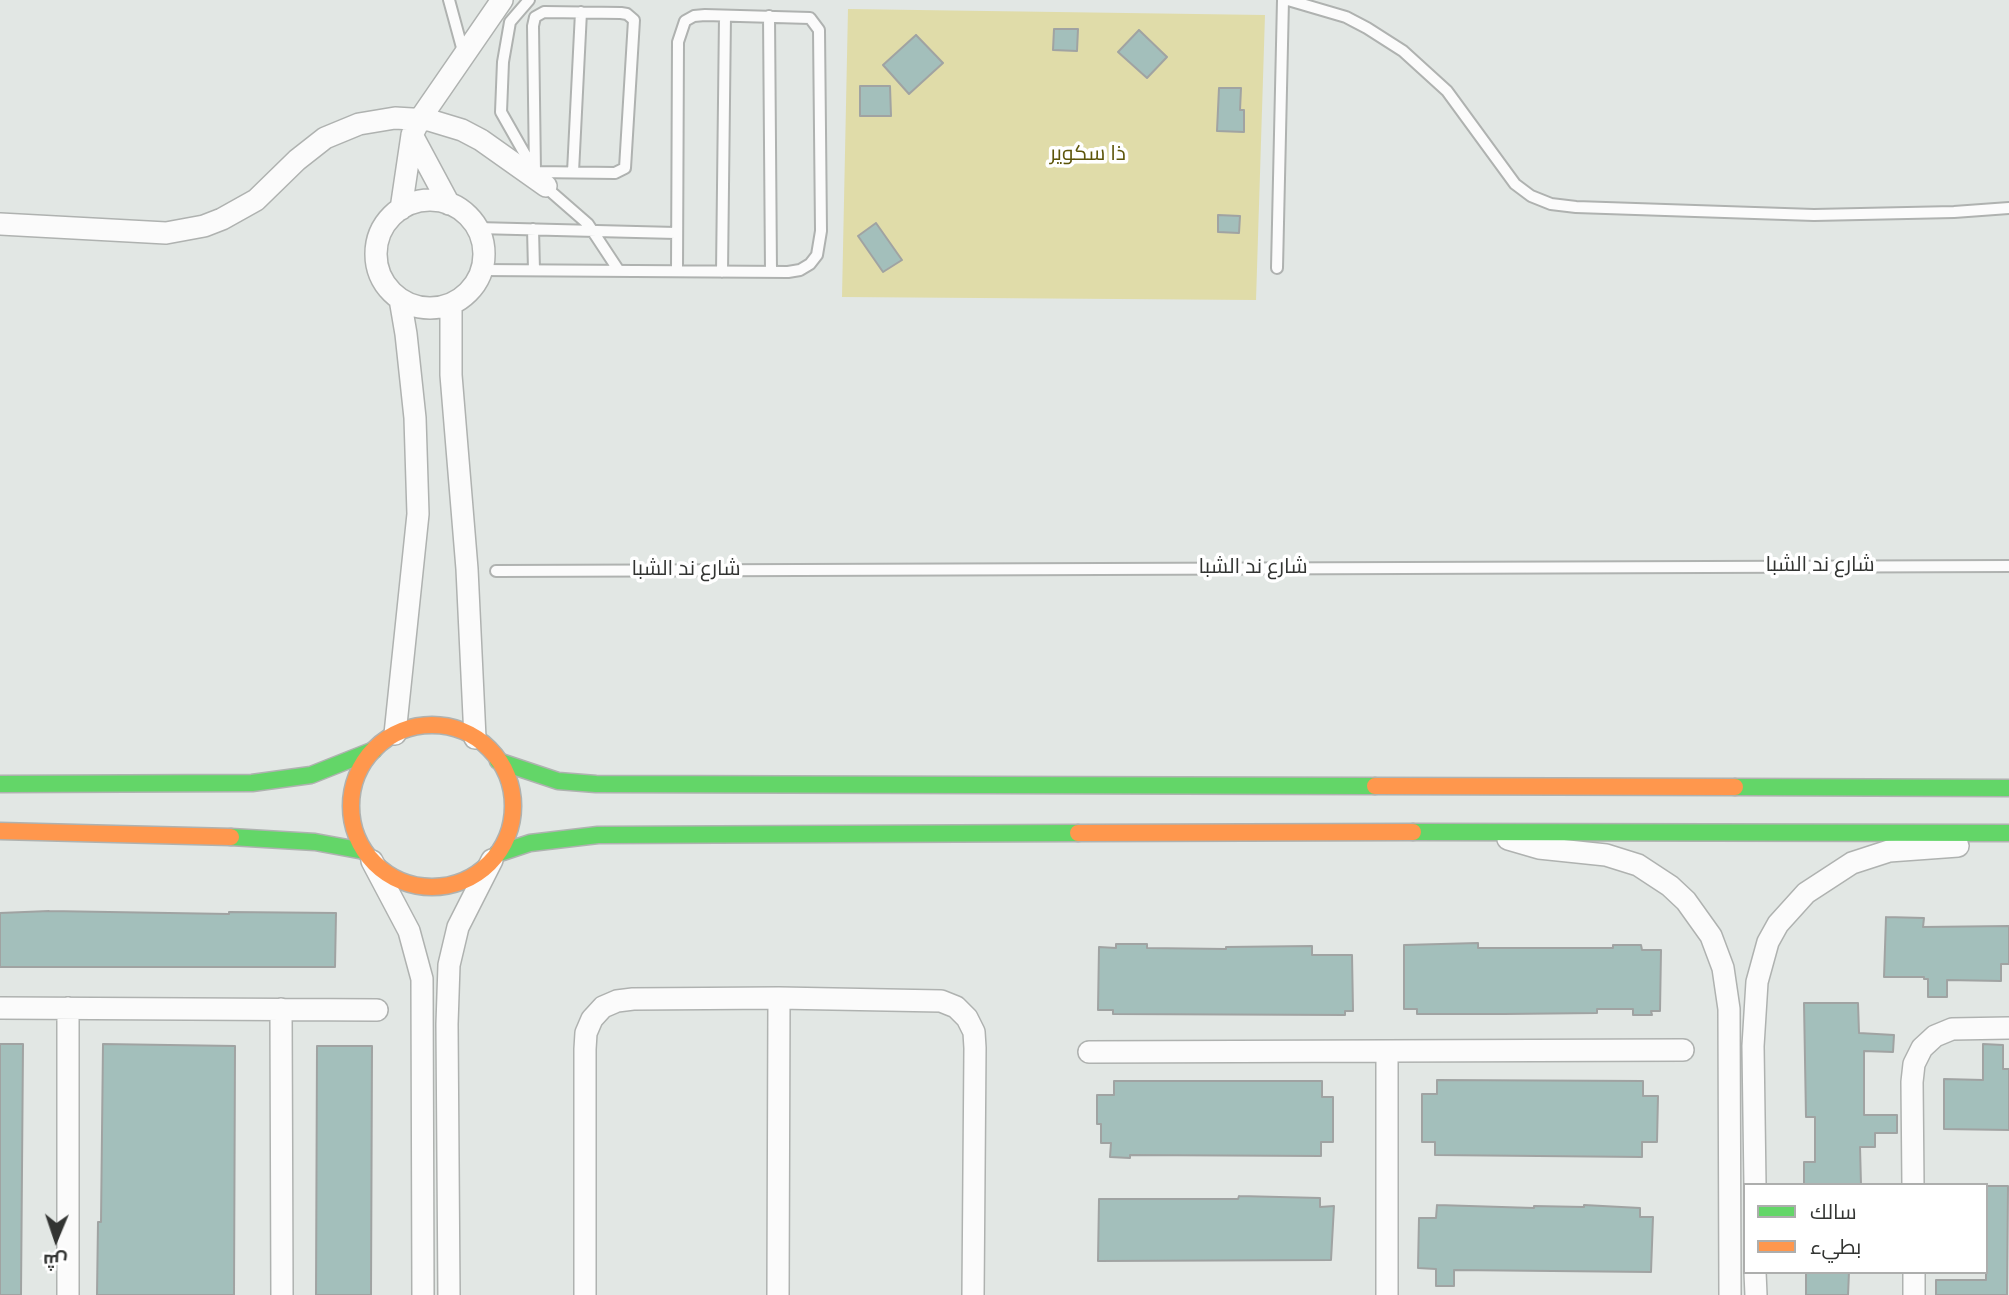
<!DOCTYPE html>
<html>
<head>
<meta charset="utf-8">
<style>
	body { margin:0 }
	#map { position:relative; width:2009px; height:1295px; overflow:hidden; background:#e2e7e4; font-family:Overpass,Cairo,sans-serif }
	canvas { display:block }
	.legend { position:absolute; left:1743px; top:1183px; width:245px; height:91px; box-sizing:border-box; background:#fff; border:2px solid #adaead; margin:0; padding:9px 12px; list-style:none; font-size:21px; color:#323432 }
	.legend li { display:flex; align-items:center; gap:14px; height:35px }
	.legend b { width:35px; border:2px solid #adaead }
	.north { position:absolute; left:21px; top:1204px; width:70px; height:70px; -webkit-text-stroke:5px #fff; paint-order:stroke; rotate:182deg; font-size:19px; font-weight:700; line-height:28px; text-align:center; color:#323432 }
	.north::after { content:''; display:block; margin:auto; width:24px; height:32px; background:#323432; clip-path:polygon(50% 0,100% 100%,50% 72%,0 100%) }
</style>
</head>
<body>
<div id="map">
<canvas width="2009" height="1295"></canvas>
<ul class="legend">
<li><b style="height:9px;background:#63d668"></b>سالك</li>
<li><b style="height:9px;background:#ff974d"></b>بطيء</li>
</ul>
<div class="north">ش</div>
</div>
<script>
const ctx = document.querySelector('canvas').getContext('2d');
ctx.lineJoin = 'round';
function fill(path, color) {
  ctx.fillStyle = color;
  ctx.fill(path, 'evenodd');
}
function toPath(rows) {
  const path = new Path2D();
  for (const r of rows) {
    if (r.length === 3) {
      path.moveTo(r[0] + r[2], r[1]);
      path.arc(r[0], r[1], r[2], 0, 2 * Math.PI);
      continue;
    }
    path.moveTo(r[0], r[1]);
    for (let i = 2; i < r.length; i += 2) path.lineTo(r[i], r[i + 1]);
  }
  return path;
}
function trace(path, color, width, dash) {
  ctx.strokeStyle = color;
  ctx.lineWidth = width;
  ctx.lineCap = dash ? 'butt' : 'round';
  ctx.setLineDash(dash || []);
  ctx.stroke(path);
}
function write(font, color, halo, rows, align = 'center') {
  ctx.font = font + ' Overpass,Cairo,sans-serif';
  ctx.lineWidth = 7;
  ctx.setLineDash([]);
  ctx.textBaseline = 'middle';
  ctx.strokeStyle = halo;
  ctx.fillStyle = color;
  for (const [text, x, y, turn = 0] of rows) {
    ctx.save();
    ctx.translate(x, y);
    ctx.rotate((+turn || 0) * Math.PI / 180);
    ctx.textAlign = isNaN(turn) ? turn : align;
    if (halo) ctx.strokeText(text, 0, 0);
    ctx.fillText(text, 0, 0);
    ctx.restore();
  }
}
fill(toPath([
	[848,9,1265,15,1256,300,842,297]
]), '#e0dca9');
const building = toPath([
	[1054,29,1078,29,1077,51,1053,50,1054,29],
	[1139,30,1167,57,1147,78,1118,52,1139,30],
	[916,35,943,63,909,94,883,65,916,35],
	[860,86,890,86,891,116,860,116,860,86],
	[1219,88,1241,88,1240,110,1244,110,1244,132,1217,131,1219,88],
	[1218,215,1240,216,1239,233,1218,232,1218,215],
	[876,223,902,260,883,272,858,236,876,223],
	[49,911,229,914,229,912,336,913,335,967,0,967,0,913,49,911],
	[1886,917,1924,918,1923,927,2009,926,2009,964,2001,964,2001,981,1947,980,1947,997,1928,997,1928,979,1924,979,1924,977,1884,977,1886,917],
	[1478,943,1478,948,1613,948,1613,945,1641,945,1642,950,1661,950,1660,1011,1651,1011,1652,1015,1633,1015,1633,1009,1597,1009,1597,1013,1504,1014,1417,1014,1417,1009,1404,1009,1404,945,1478,943],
	[1116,944,1147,944,1147,948,1226,949,1226,947,1312,946,1312,955,1352,955,1353,1011,1345,1011,1345,1015,1113,1014,1113,1010,1098,1010,1099,947,1116,948,1116,944],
	[1804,1003,1858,1003,1859,1033,1894,1035,1893,1052,1864,1051,1864,1115,1897,1115,1897,1133,1875,1133,1875,1147,1860,1147,1861,1185,1804,1185,1804,1162,1815,1162,1815,1117,1806,1117,1804,1003],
	[0,1044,23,1044,21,1295,0,1295,0,1044],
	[103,1044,235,1046,234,1295,97,1295,98,1222,101,1222,103,1044],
	[1983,1044,2003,1045,2003,1069,2009,1069,2009,1130,1944,1129,1944,1079,1983,1080,1983,1044],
	[317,1046,372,1046,371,1295,316,1295,317,1046],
	[1437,1080,1643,1081,1643,1096,1658,1096,1657,1142,1642,1142,1642,1157,1435,1155,1435,1142,1422,1142,1422,1094,1437,1094,1437,1080],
	[1114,1081,1322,1081,1322,1097,1333,1097,1333,1142,1321,1142,1321,1156,1130,1155,1130,1158,1110,1157,1111,1143,1101,1143,1101,1124,1097,1124,1097,1095,1114,1095,1114,1081],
	[1986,1186,2008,1186,2007,1295,1936,1295,1936,1280,1986,1280,1986,1186],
	[1239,1196,1320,1198,1320,1207,1334,1206,1331,1260,1098,1261,1099,1199,1238,1199,1239,1196],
	[1437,1205,1534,1208,1534,1206,1584,1207,1584,1205,1640,1208,1640,1217,1653,1217,1651,1272,1454,1270,1454,1286,1436,1286,1436,1269,1418,1268,1419,1218,1436,1218,1437,1205],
	[1806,1272,1849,1272,1848,1295,1806,1295,1806,1272]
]);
fill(building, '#a3bfbb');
trace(building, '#a0a3a2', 2);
const lane = toPath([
	[449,0,464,55],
	[529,0,510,22,503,62,501,112,535,172,615,173,625,168,634,20,627,14,621,13,544,12,535,17,533,26,535,172,549,190,588,224,619,271],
	[1288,0,1346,17,1367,28,1403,51,1447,91,1515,184,1531,196,1551,204,1576,207,1814,215,1954,212,2009,208],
	[769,16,771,272],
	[573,172,581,12],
	[477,228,676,233],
	[533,229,534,270],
	[1277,268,1283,0],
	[481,270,788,272,800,270,810,264,817,255,821,231,819,30,810,18,705,15,694,16,685,21,678,42,677,271],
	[722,272,725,16],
	[496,571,2009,566]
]);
const street = toPath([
	[412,135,420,119,502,0],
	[430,254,54],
	[401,209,412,135,449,204],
	[0,224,166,233,204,226,222,219,256,200,297,160,325,138,359,124,395,118,429,120,462,130,481,140,546,186],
	[451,304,451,375,467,569,475,738],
	[395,734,418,514,415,418,406,334,400,299],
	[1508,839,1539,848,1606,855,1638,865,1670,886,1686,901,1711,936,1723,968,1729,1009,1730,1295],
	[372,861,409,931,422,979,423,1295],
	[0,1008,377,1010],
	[281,1009,282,1295],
	[1089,1052,1683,1050],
	[1755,1185,1753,1046,1757,982,1768,942,1778,924,1806,893,1852,863,1889,851,1958,846],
	[1913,1185,1912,1082,1914,1064,1922,1048,1935,1036,1952,1029,2009,1028],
	[1755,1272,1756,1295],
	[1914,1272,1914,1295],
	[68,1295,68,1008],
	[449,1295,447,1024,449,965,458,927,492,860],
	[585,1295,585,1049,586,1033,592,1019,603,1007,617,1001,633,999,779,998,941,1001,956,1007,967,1018,974,1032,975,1048,973,1295],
	[778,1295,779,998],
	[1387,1295,1387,1051]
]);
const fast = toPath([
	[498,761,558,781,596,784,1375,786],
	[0,784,252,783,311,775,374,750],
	[1735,787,2009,788],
	[1413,832,2009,833],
	[231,837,315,842,364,851],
	[497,854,530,843,598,835,1078,833]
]);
const slow = toPath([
	[432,806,81],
	[1375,786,1735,787],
	[0,831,231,837],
	[1078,833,1413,832]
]);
trace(lane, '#afb2b0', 14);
trace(street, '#afb2b0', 24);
trace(fast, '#afb2b0', 19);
trace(slow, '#afb2b0', 19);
trace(lane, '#fbfbfb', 10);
trace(street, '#fbfbfb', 21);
trace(fast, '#63d668', 16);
trace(slow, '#ff974d', 16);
write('21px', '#5d550a', '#fff', [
	["ذا سكوير",1088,156]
]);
write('21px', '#323432', '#fff', [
	["شارع ند الشبا",1820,567],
	["شارع ند الشبا",1253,569],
	["شارع ند الشبا",686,571]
]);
</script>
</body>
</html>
